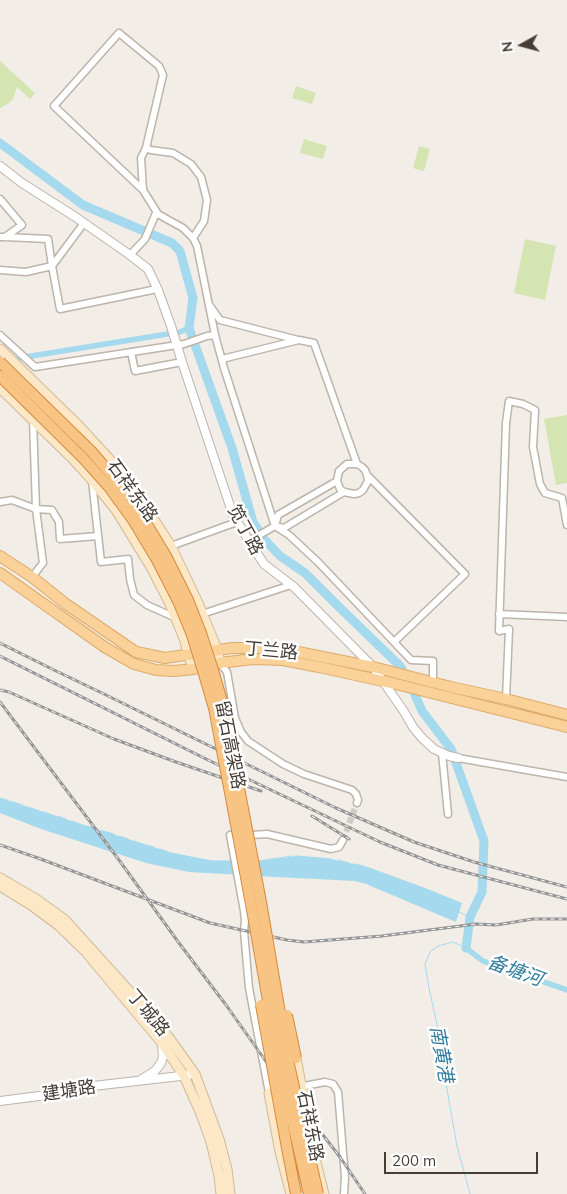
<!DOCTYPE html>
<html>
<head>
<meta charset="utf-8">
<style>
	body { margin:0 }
	#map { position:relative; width:567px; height:1194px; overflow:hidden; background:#f2ede7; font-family:Mulish,sans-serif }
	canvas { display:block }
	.north { position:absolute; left:497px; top:20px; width:50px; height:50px; -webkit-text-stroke:4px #fff; paint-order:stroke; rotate:263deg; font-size:14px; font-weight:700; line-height:20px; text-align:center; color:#453d36 }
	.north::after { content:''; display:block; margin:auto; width:18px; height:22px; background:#453d36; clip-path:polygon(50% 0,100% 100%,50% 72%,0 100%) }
	.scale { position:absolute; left:384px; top:1152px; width:154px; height:22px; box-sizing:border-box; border:2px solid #453d36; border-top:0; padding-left:6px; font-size:15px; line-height:18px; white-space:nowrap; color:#453d36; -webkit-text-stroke:4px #fff; paint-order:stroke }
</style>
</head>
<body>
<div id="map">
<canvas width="567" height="1194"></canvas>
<div class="north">N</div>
<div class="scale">200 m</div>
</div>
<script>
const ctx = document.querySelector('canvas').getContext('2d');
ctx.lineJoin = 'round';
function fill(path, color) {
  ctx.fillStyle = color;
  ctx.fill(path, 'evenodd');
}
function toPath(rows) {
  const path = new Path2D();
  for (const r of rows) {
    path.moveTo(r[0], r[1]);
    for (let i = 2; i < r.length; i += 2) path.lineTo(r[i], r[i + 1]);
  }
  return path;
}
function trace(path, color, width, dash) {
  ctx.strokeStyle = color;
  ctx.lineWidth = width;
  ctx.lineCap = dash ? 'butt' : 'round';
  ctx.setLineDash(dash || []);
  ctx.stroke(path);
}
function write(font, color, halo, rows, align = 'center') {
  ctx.font = font + ' Mulish,"Noto Sans SC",sans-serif';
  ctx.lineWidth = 5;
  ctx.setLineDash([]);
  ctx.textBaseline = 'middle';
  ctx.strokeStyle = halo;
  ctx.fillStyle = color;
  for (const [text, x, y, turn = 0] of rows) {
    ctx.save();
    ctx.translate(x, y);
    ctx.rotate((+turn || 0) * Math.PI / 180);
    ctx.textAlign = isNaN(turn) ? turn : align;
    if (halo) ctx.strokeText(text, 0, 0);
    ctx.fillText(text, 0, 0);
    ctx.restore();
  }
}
fill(toPath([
	[0,61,35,93,30,99,17,87,13,99,9,103,0,108],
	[296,86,316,93,312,104,292,98],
	[304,139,327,146,323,159,300,153],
	[419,146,430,149,424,171,413,168],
	[525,239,556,246,545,300,514,293],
	[567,415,567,483,556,485,544,419]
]), '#d4e5b1');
fill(toPath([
	[0,798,169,852,214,861,267,860,297,856,331,859,368,867,425,888,462,903,456,922,366,884,355,881,276,877,189,872,146,863,41,829,0,813]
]), '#a5d9ed');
trace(toPath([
	[0,798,7,800],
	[10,801,23,805],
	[27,807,37,810],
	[44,812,52,815],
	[58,816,66,819],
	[72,821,80,824],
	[89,826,97,829],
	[103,831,114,834],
	[120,836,128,839],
	[134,841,142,844],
	[146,845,154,847],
	[160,849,168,852],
	[296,856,332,859],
	[207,860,214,861,232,861],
	[264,860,292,856],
	[338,860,349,863],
	[355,864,364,866],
	[459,912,470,917],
	[466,948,453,942,438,946,430,952,425,964,429,988,441,1043,446,1084,457,1146,470,1194]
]), '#a5d9ed', 1);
trace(toPath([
	[19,358,180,332,189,328],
	[466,948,483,961,567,990]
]), '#a5d9ed', 5.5);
trace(toPath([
	[0,143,83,205,172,243,180,251,193,298,189,328,232,448,253,522,264,539,280,556,305,573,338,606,400,666,413,690,422,711,451,749,484,841,482,892,470,917,466,948]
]), '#a5d9ed', 9);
trace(toPath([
	[343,840,357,803]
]), '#cfcac4', 6, [6, 3]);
const minor = toPath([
	[146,148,151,150,173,153,191,164,201,177,207,200,204,221,193,238],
	[143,190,54,106,119,33,159,66,163,75,146,148,141,158,143,190,158,214],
	[0,199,22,225,5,237],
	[0,237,5,237,48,239,52,266,60,309,157,289],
	[130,255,145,239,156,213,183,228,193,238,197,246,215,335,224,368,275,526,289,535,318,562,411,660,433,661,433,682],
	[0,270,26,272,52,266,84,223],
	[210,306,220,320,298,340],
	[0,335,35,367,164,347,184,344,207,336,215,335],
	[131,352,135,371,182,362],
	[222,359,299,340,314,343,357,464],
	[367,475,368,481,363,490,359,493,354,494,344,492,340,489,337,481,339,471,347,464,357,464,362,467,365,470,367,475,465,574,394,642],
	[92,481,101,562,128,559,130,579,134,595,147,605,176,618],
	[0,502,12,500,36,509,52,510,59,522,60,539,98,536],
	[279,527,284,528,344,492],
	[249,541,275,526,278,515,337,481],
	[171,546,237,522],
	[32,577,43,563,36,509,33,420],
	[202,614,291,585],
	[499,614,567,617],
	[220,663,227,672,235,718,241,732,248,741,283,764,304,774,352,790,356,794,358,800,357,803],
	[506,699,509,629,499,631,506,423,509,401,523,404,535,410,533,447,540,484,545,493,562,498,567,525],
	[442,753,448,814],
	[458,758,567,777],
	[299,1087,325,1082,333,1084,338,1092,345,1177,344,1194],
	[272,1092,269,1093,249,988,244,931,245,921,244,911,230,835,251,835,267,834,331,849,339,847,343,840]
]);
const tertiary = toPath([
	[0,166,22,183,74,216,130,255,148,269,158,290,171,326,182,362,233,515,249,541,264,564,294,587,373,667,403,710,413,727,422,738,434,749,449,756,458,758],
	[142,1079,155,1071,161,1063,163,1057,162,1043],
	[0,1101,47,1095,67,1089,189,1075]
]);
const secondary = toPath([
	[0,349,80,427,112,462,143,503,171,546,198,603,217,649,220,663],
	[0,388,73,459,91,479,116,510,151,567,170,604,185,641,188,655,194,669],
	[0,878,36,899,65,920,131,993,167,1035,195,1074,219,1139,227,1169,230,1194],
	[0,886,31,905,58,925,85,951,162,1043,184,1076,201,1114,211,1142,219,1176,221,1194],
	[296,1058,315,1158,324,1194],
	[269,1093,280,1152,291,1194]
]);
const primary = toPath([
	[0,556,32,577,66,604,136,652,165,658,232,648,265,648,288,650,373,667,451,687,506,699,567,715],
	[0,573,106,648,134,664,156,670,174,671,194,669,220,663,253,659,283,660,319,667,396,684,567,727]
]);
trace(minor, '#bdb4aa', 9);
trace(tertiary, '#bdb4aa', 10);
trace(secondary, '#d0ba98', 11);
trace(primary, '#deab69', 12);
trace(minor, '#fff', 6);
trace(tertiary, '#fff', 8);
trace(secondary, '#fce8c7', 9);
trace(primary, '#f9d199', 10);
const rail = toPath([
	[0,643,54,670,104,694,336,808,414,842,474,862,567,887],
	[0,656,206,759,380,842,438,865,567,899],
	[0,690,9,692,114,739,176,762,261,791],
	[0,702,119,860,179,943,226,1005,265,1060,340,1157,365,1194],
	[312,816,349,839],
	[0,845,38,858,210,923,287,940,304,942,382,936,476,924,496,925,533,919,567,919]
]);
trace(rail, '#959595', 3);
trace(rail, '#fff', 1, [4]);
const trunkBridge = toPath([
	[0,362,91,451,117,481,142,516,166,556,188,600,201,633,213,670,223,705,261,902,288,1060,318,1194],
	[0,376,83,458,109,487,133,520,157,560,179,603,192,635,204,674,214,708,251,904,279,1063,309,1194],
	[261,1005,287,1148,296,1194],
	[287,1015,296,1058]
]);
trace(trunkBridge, '#d6893d', 12, []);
trace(trunkBridge, '#f8c483', 10);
write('18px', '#453d36', '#fff', [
	["石祥东路",132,491,54],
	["笕丁路",245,530,61],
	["丁兰路",271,651,5],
	["留石高架路",230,745,79],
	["丁城路",148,1013,50],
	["建塘路",69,1091,-9],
	["石祥东路",310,1126,79]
]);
write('italic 19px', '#307d9c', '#fff', [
	["备塘河",515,971,20],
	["南黄港",441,1054,80]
]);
</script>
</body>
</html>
